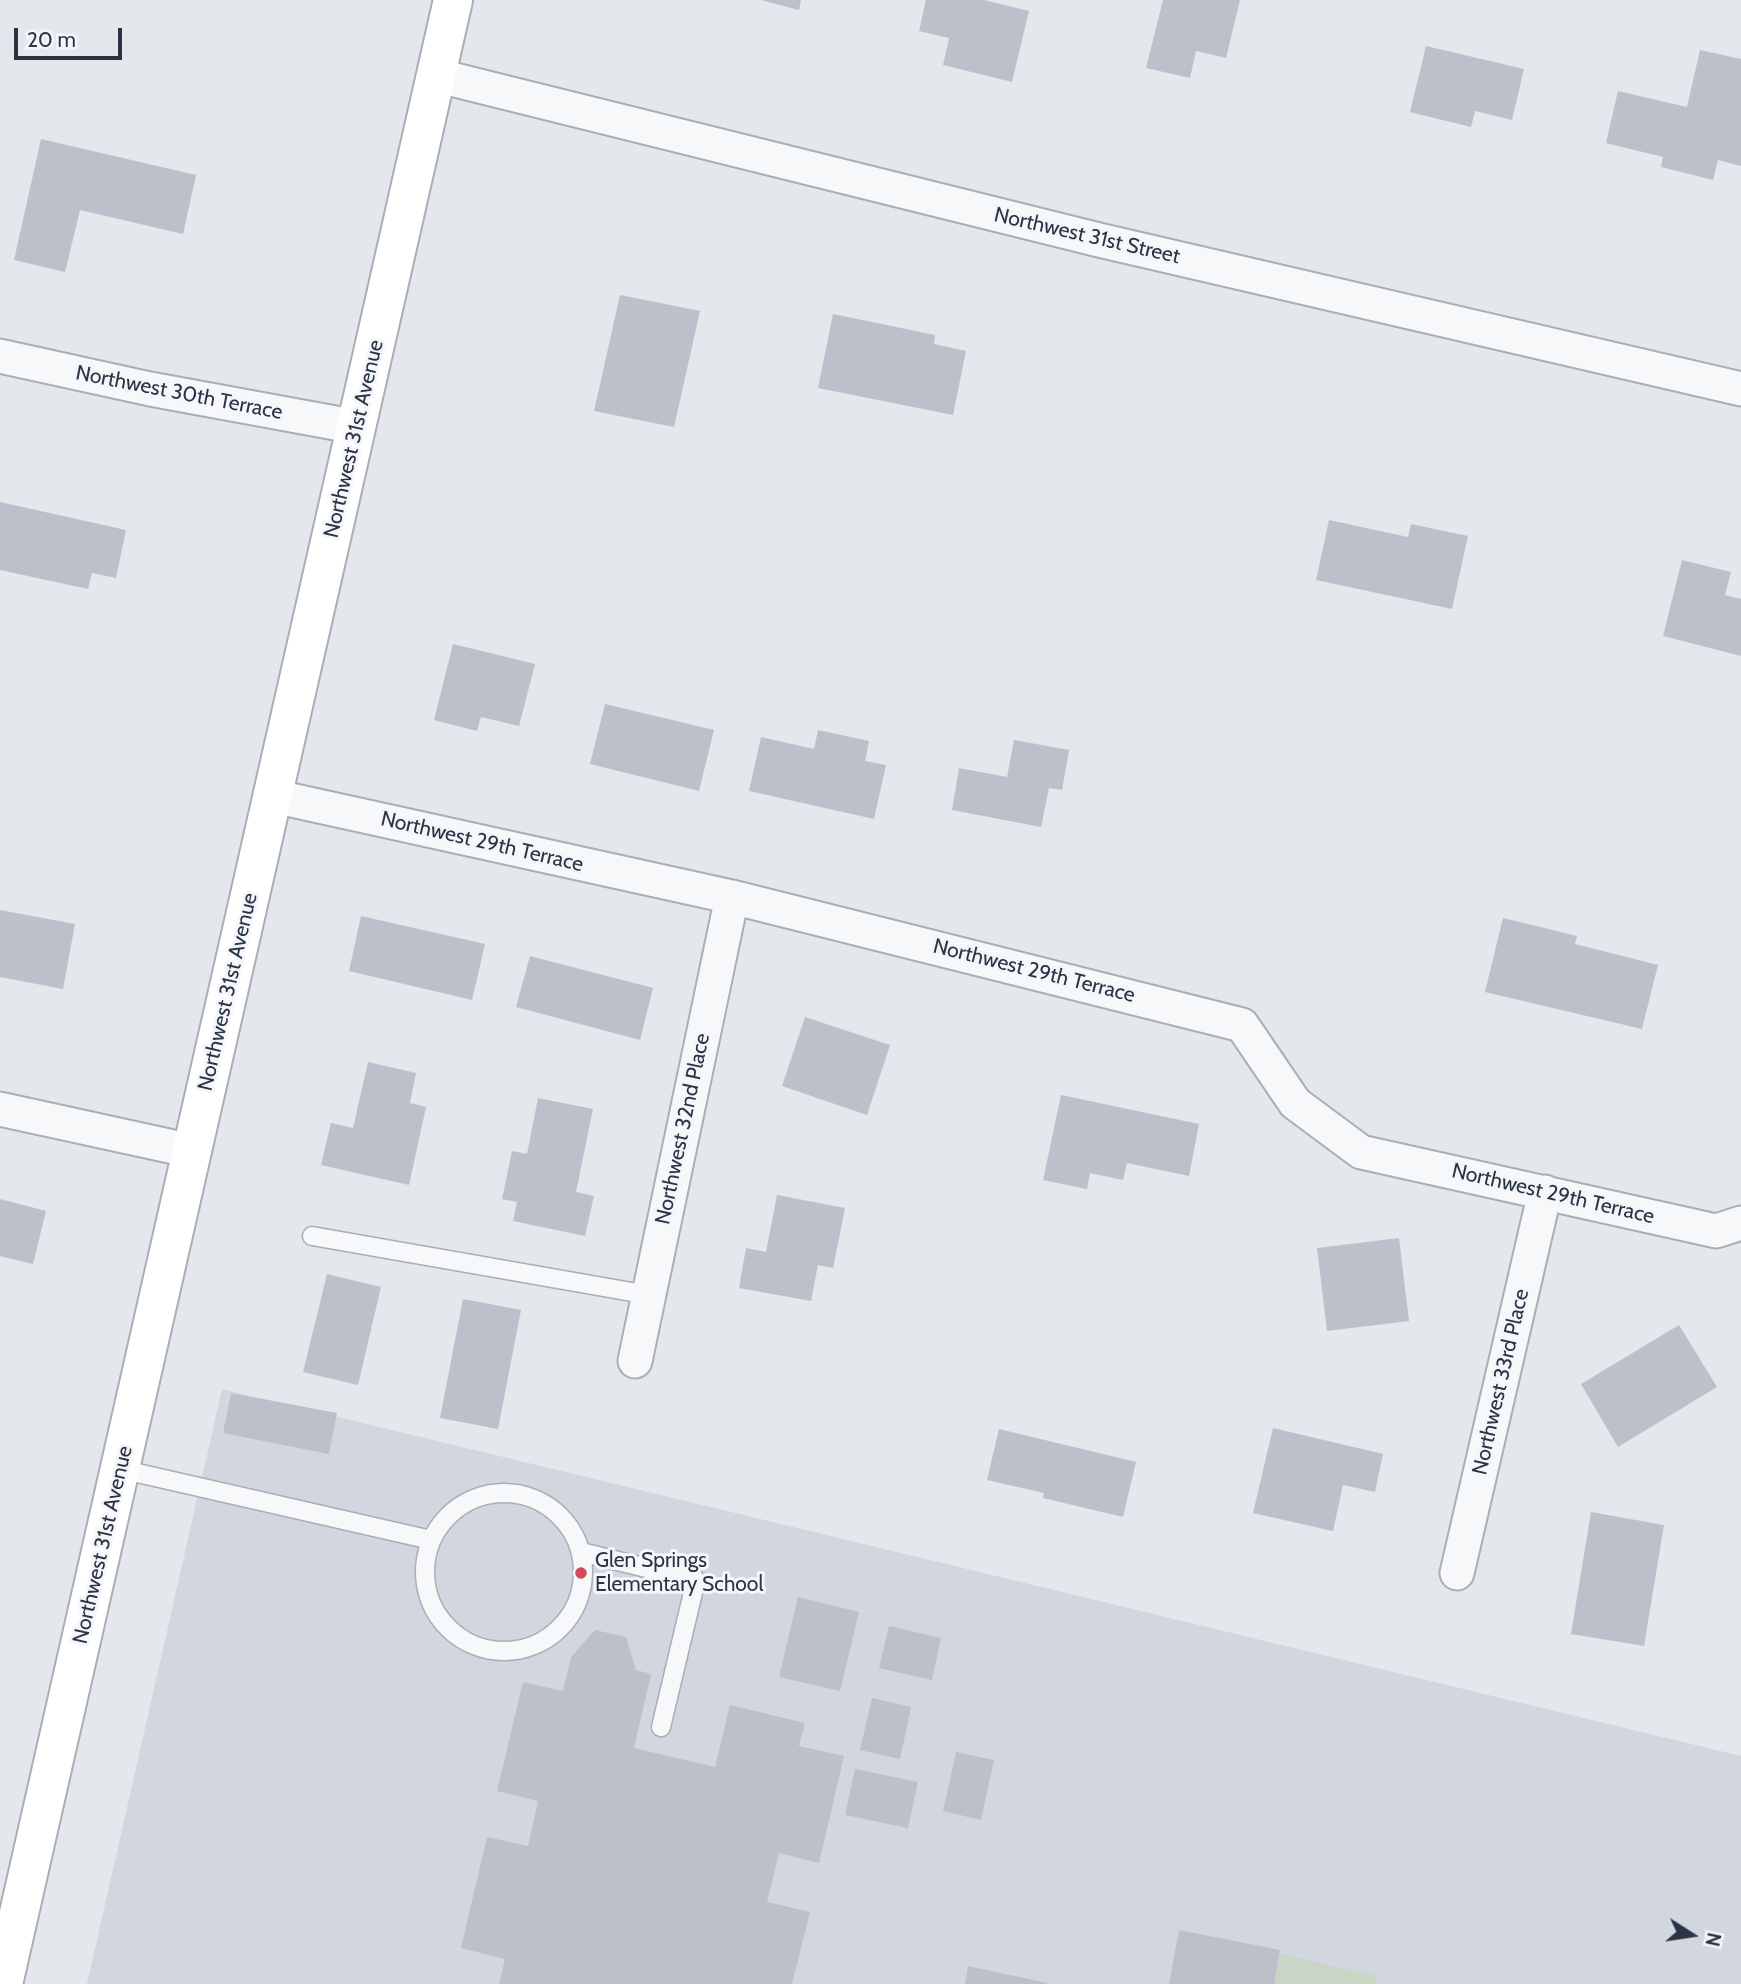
<!DOCTYPE html>
<html>
<head>
<meta charset="utf-8">
<style>
	body { margin:0 }
	#map { position:relative; width:1741px; height:1984px; overflow:hidden; background:#e4e7ec; font-family:Cabin,sans-serif }
	canvas { display:block }
	.north { position:absolute; left:1657px; top:1900px; width:70px; height:70px; -webkit-text-stroke:5px #f4f6f9; paint-order:stroke; rotate:102deg; font-size:19px; font-weight:700; line-height:28px; text-align:center; color:#2b3445 }
	.north::after { content:''; display:block; margin:auto; width:24px; height:32px; background:#2b3445; clip-path:polygon(50% 0,100% 100%,50% 72%,0 100%) }
	.scale { position:absolute; left:14px; top:28px; width:108px; height:32px; box-sizing:border-box; border:4px solid #2b3445; border-top:0; padding-left:9px; font-size:21px; line-height:24px; white-space:nowrap; color:#2b3445; -webkit-text-stroke:5px #f4f6f9; paint-order:stroke }
</style>
</head>
<body>
<div id="map">
<canvas width="1741" height="1984"></canvas>
<div class="north">N</div>
<div class="scale">20 m</div>
</div>
<script>
const ctx = document.querySelector('canvas').getContext('2d');
ctx.lineJoin = 'round';
function fill(path, color) {
  ctx.fillStyle = color;
  ctx.fill(path, 'evenodd');
}
function toPath(rows) {
  const path = new Path2D();
  for (const r of rows) {
    if (r.length === 3) {
      path.moveTo(r[0] + r[2], r[1]);
      path.arc(r[0], r[1], r[2], 0, 2 * Math.PI);
      continue;
    }
    path.moveTo(r[0], r[1]);
    for (let i = 2; i < r.length; i += 2) path.lineTo(r[i], r[i + 1]);
  }
  return path;
}
function trace(path, color, width, dash) {
  ctx.strokeStyle = color;
  ctx.lineWidth = width;
  ctx.lineCap = dash ? 'butt' : 'round';
  ctx.setLineDash(dash || []);
  ctx.stroke(path);
}
function write(font, color, halo, rows, align = 'center') {
  ctx.font = font + ' Cabin,sans-serif';
  ctx.lineWidth = 6;
  ctx.setLineDash([]);
  ctx.textBaseline = 'middle';
  ctx.strokeStyle = halo;
  ctx.fillStyle = color;
  for (const [text, x, y, turn = 0] of rows) {
    ctx.save();
    ctx.translate(x, y);
    ctx.rotate((+turn || 0) * Math.PI / 180);
    ctx.textAlign = isNaN(turn) ? turn : align;
    if (halo) ctx.strokeText(text, 0, 0);
    ctx.fillText(text, 0, 0);
    ctx.restore();
  }
}
fill(toPath([
	[222,1389,1741,1756,1741,1984,87,1984]
]), '#d2d6de');
fill(toPath([
	[1181,1931,1377,1976,1375,1984,1169,1984]
]), '#c9d6c5');
fill(toPath([
	[761,0,801,0,799,10],
	[926,0,984,0,1029,11,1012,82,943,65,949,38,919,31],
	[1163,0,1240,0,1226,58,1196,51,1190,78,1146,68],
	[1426,46,1524,69,1512,120,1475,111,1471,127,1410,112],
	[1700,50,1741,59,1741,166,1718,160,1713,180,1661,167,1663,157,1606,143,1618,91,1687,107],
	[41,139,196,175,183,234,80,210,65,272,14,260],
	[620,295,700,311,674,427,594,411],
	[833,314,935,335,934,344,966,351,953,415,818,388],
	[0,502,126,530,116,578,92,573,88,589,0,570],
	[1329,520,1408,537,1411,524,1468,536,1452,609,1316,580],
	[1682,560,1731,572,1725,595,1741,599,1741,656,1663,636],
	[453,644,535,664,519,726,481,717,477,731,434,720],
	[605,704,714,730,699,791,590,764],
	[818,730,869,741,865,761,886,765,874,819,749,791,761,737,814,749],
	[1014,740,1069,750,1062,790,1049,788,1041,827,952,810,959,768,1007,777],
	[0,910,75,924,63,989,0,977],
	[361,916,485,944,472,1000,349,971],
	[1503,918,1577,936,1575,944,1658,965,1642,1029,1485,992],
	[530,956,653,988,640,1040,516,1007],
	[805,1017,890,1045,867,1115,782,1086],
	[368,1062,416,1073,410,1103,426,1107,409,1185,321,1165,331,1123,353,1128],
	[1061,1095,1199,1124,1189,1176,1127,1163,1123,1180,1090,1173,1087,1189,1043,1180],
	[538,1098,593,1109,576,1192,594,1196,585,1236,513,1221,517,1202,502,1199,512,1151,527,1154],
	[777,1195,845,1208,833,1268,818,1265,811,1301,739,1288,746,1248,766,1252],
	[0,1199,46,1211,33,1264,0,1256],
	[1399,1238,1409,1321,1327,1331,1317,1248],
	[327,1274,381,1287,358,1385,303,1372],
	[463,1299,521,1310,498,1429,440,1418],
	[1679,1325,1717,1387,1618,1447,1581,1384],
	[231,1393,337,1413,329,1454,223,1433],
	[1273,1428,1383,1454,1375,1492,1343,1485,1333,1531,1253,1513],
	[999,1429,1136,1462,1123,1517,1043,1498,1044,1493,987,1480],
	[1591,1512,1664,1525,1644,1646,1571,1634],
	[798,1597,859,1612,840,1691,779,1677],
	[889,1626,941,1638,932,1680,879,1668],
	[595,1630,626,1637,636,1670,651,1674,634,1748,715,1767,730,1705,805,1723,799,1746,844,1756,819,1863,779,1853,767,1902,810,1912,792,1984,499,1984,505,1959,461,1948,487,1837,528,1846,538,1801,497,1791,523,1682,563,1691,571,1657],
	[872,1698,911,1707,900,1759,860,1750],
	[956,1752,994,1760,981,1820,943,1811],
	[855,1769,918,1782,908,1828,845,1815],
	[1179,1930,1280,1950,1274,1984,1169,1984],
	[968,1966,1047,1983,1047,1984,965,1984]
]), '#bbc0ca');
const lane = toPath([
	[312,1236,649,1295],
	[120,1469,431,1540],
	[504,1572,79],
	[581,1552,696,1580,661,1727]
]);
const street = toPath([
	[435,75,1099,240,1741,389],
	[0,356,150,389,357,427],
	[273,796,732,897,1242,1025,1295,1103,1361,1152,1716,1231,1741,1223],
	[0,1109,192,1151],
	[635,1361,732,897],
	[1457,1573,1545,1192]
]);
const secondary = toPath([
	[3,1984,453,0]
]);
trace(lane, '#a9aeb7', 21);
trace(street, '#a9aeb7', 37);
trace(secondary, '#a9aeb7', 42);
trace(lane, '#f7f8fa', 18);
trace(street, '#f7f8fa', 33);
trace(secondary, '#fff', 38);
for (const [x, y, r, color] of [
	[581,1573,7,"#d1495b"]
]) {
  const dot = new Path2D();
  dot.arc(x, y, r, 0, 2 * Math.PI);
  ctx.fillStyle = color;
  ctx.fill(dot);
  trace(dot, '#f4f6f9', 2.5);
}
write('21px', '#2b3445', '#f4f6f9', [
	["Northwest 31st Street",1087,236,13],
	["Northwest 30th Terrace",179,393,11],
	["Northwest 31st Avenue",354,439,-77],
	["Northwest 29th Terrace",482,842,13],
	["Northwest 29th Terrace",1034,971,14],
	["Northwest 31st Avenue",228,992,-77],
	["Northwest 32nd Place",683,1129,-78],
	["Northwest 29th Terrace",1553,1194,13],
	["Northwest 33rd Place",1501,1382,-77],
	["Northwest 31st Avenue",103,1545,-77]
]);
write('21px', '#2b3445', '#f4f6f9', [
	["Glen Springs",595,1561],
	["Elementary School",595,1585]
], 'left');
</script>
</body>
</html>
